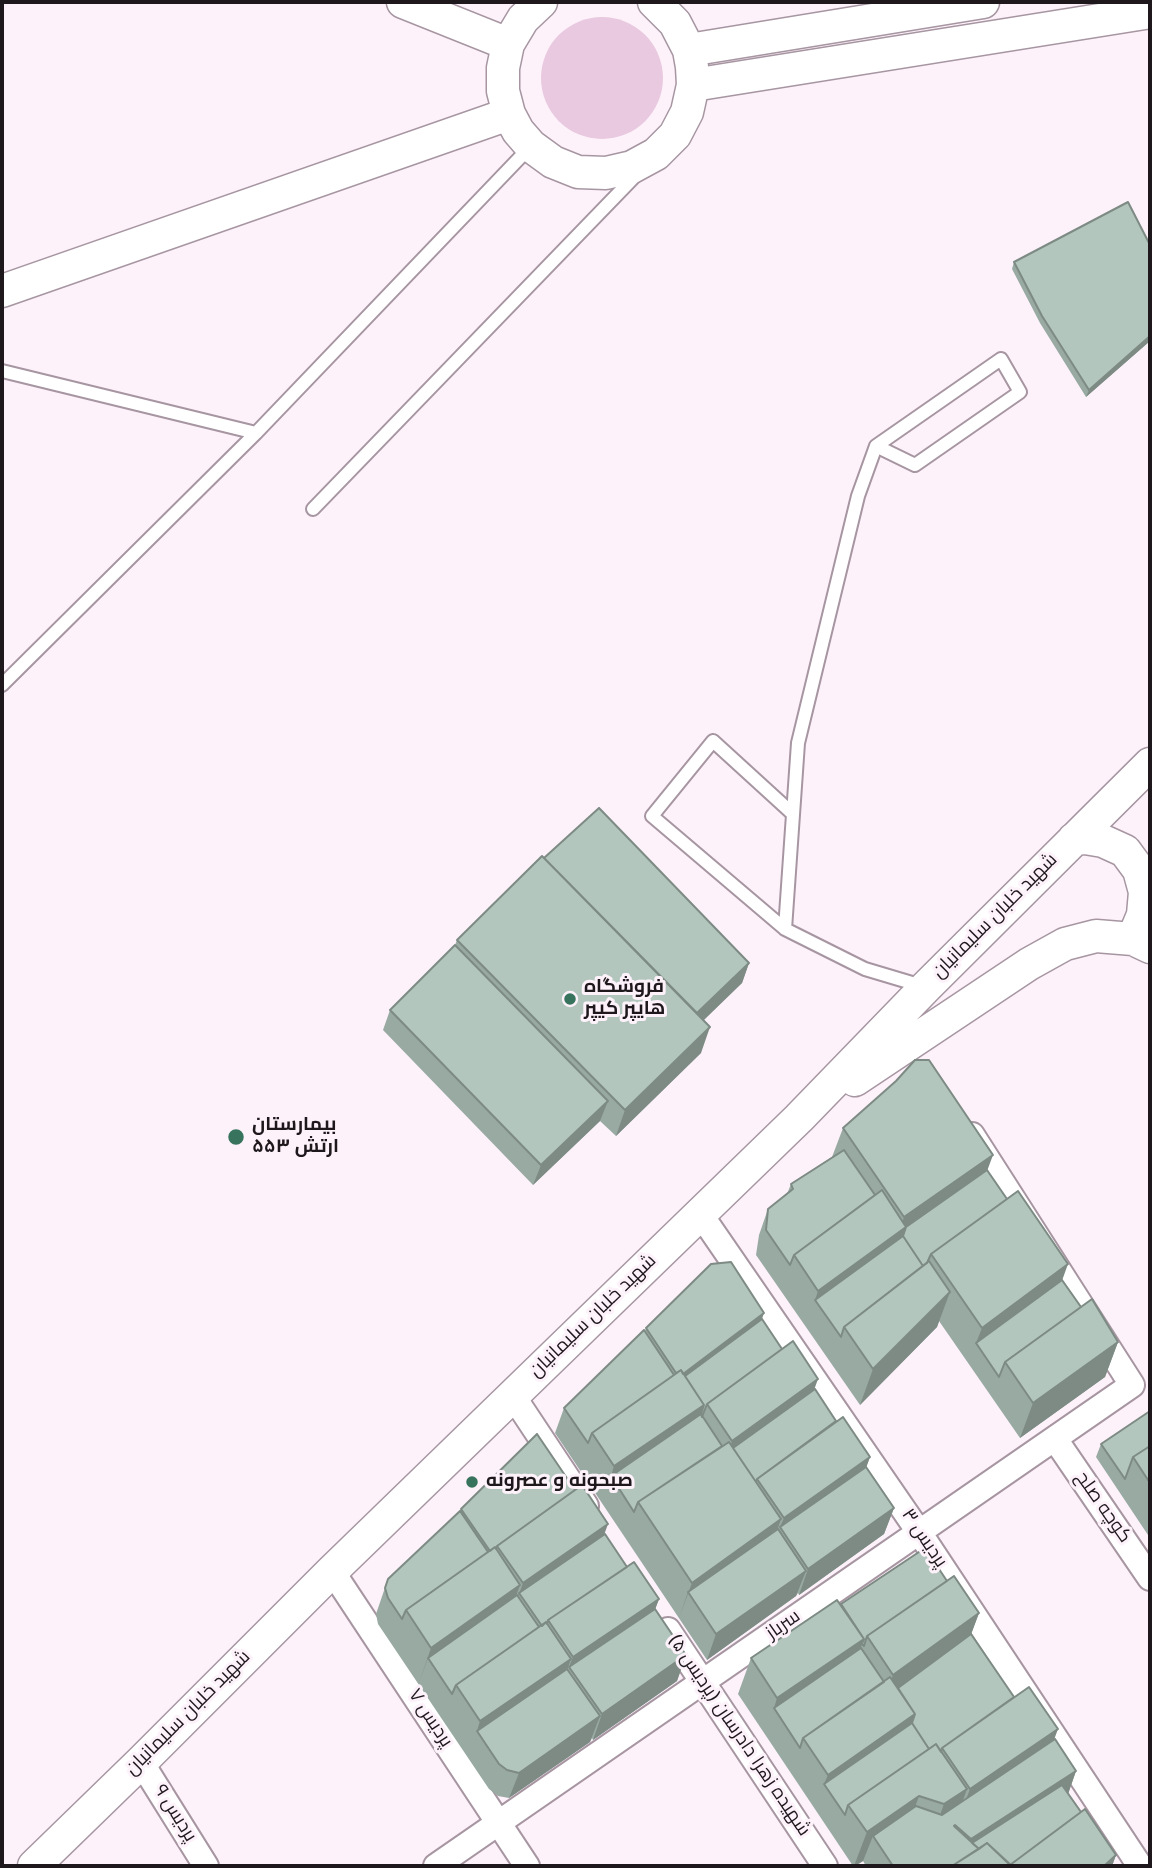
<!DOCTYPE html>
<html>
<head>
<meta charset="utf-8">
<style>
	body { margin:0 }
	#map { position:relative; width:1152px; height:1868px; overflow:hidden; background:#fdf2fa; font-family:Overpass,sans-serif }
	canvas { display:block }
	.frame { position:absolute; inset:0; border:4px solid #1e181c; pointer-events:none }
</style>
</head>
<body>
<div id="map">
<canvas width="1152" height="1868"></canvas>
<div class="frame"></div>
</div>
<script>
const ctx = document.querySelector('canvas').getContext('2d');
ctx.lineJoin = 'round';
function fill(path, color) {
  ctx.fillStyle = color;
  ctx.fill(path, 'evenodd');
}
function toPath(rows) {
  const path = new Path2D();
  for (const r of rows) {
    if (r.length === 3) {
      path.moveTo(r[0] + r[2], r[1]);
      path.arc(r[0], r[1], r[2], 0, 2 * Math.PI);
      continue;
    }
    path.moveTo(r[0], r[1]);
    for (let i = 2; i < r.length; i += 2) path.lineTo(r[i], r[i + 1]);
  }
  return path;
}
function trace(path, color, width, dash) {
  ctx.strokeStyle = color;
  ctx.lineWidth = width;
  ctx.lineCap = dash ? 'butt' : 'round';
  ctx.setLineDash(dash || []);
  ctx.stroke(path);
}
function write(font, color, halo, rows, align = 'center') {
  ctx.font = font + ' Overpass,Cairo,sans-serif';
  ctx.lineWidth = 6;
  ctx.setLineDash([]);
  ctx.textBaseline = 'middle';
  ctx.strokeStyle = halo;
  ctx.fillStyle = color;
  for (const [text, x, y, turn = 0] of rows) {
    ctx.save();
    ctx.translate(x, y);
    ctx.rotate((+turn || 0) * Math.PI / 180);
    ctx.textAlign = isNaN(turn) ? turn : align;
    if (halo) ctx.strokeText(text, 0, 0);
    ctx.fillText(text, 0, 0);
    ctx.restore();
  }
}
fill(toPath([
	[602,78,61]
]), '#e9c9e0');
const service = toPath([
	[2,371,256,433],
	[876,446,915,465,1020,392,1001,359,876,446,858,496,798,743,785,929,865,969,922,986],
	[313,509,639,172],
	[2,685,256,433,531,146],
	[785,929,652,816,713,741,793,814]
]);
const minor = toPath([
	[701,1215,919,1532,1140,1866],
	[513,1396,586,1506],
	[1055,1439,1150,1578],
	[332,1571,527,1866],
	[668,1630,825,1866],
	[141,1762,206,1866],
	[436,1866,1132,1385,972,1135]
]);
const tertiary = toPath([
	[403,2,508,44],
	[541,2,523,19,508,44,503,68,503,91,509,114,518,131,531,146,553,162,578,172,606,173,632,167,656,154,675,135,687,112,693,85,692,67,689,50,675,23,654,2],
	[689,50,983,2],
	[693,85,1150,12],
	[2,291,509,114],
	[1074,839,1085,838,1103,841,1125,851,1139,870,1145,892,1143,915,1133,939],
	[855,1080,1029,964,1065,944,1096,936,1133,939,1150,947],
	[34,1866,141,1762,332,1571,799,1118,926,987,1150,764]
]);
trace(service, '#a796a2', 16);
trace(minor, '#a796a2', 28);
trace(tertiary, '#a796a2', 35);
trace(service, '#fff', 12);
trace(minor, '#fff', 24);
trace(tertiary, '#fff', 32);
fill(toPath([
	[1150,245,1150,341,1086,397,1040,323,1012,269,1014,262],
	[544,858,749,963,742,983,704,1020,701,1053,616,1136,600,1121,533,1185,383,1030,390,1010,455,945,457,940],
	[843,1128,987,1170,1081,1307,1118,1342,1105,1377,1020,1438,939,1321,937,1327,860,1405,756,1255,759,1235,768,1209,787,1194,791,1184,832,1157],
	[762,1319,782,1349,815,1389,836,1421,870,1457,866,1467,894,1508,884,1534,799,1595,798,1593,796,1596,707,1660,555,1433,564,1408,645,1331,646,1328],
	[1150,1411,1150,1538,1096,1457,1101,1444],
	[461,1509,605,1534,627,1567,659,1599,655,1609,686,1655,677,1681,593,1740,592,1738,590,1742,509,1798,498,1796,489,1789,378,1624,376,1614,388,1579,460,1512],
	[947,1581,979,1613,971,1634,1014,1697,1055,1739,1076,1771,1068,1794,1081,1812,1116,1855,1112,1866,866,1866,863,1861,856,1866,853,1866,738,1694,751,1658,841,1604]
]), '#99aaa3');
fill(toPath([
	[1150,336,1150,341,1086,397,1089,390],
	[749,963,742,983,686,1037,693,1017],
	[710,1027,701,1053,616,1136,625,1110],
	[608,1101,600,1121,533,1185,541,1165],
	[993,1155,980,1190,815,1300,818,1291,899,1232,904,1217],
	[1068,1264,1055,1300,976,1343,982,1328],
	[950,1292,937,1327,860,1405,873,1369],
	[764,1313,755,1339,683,1393,679,1377],
	[1118,1342,1105,1377,1020,1438,1033,1403],
	[818,1379,805,1415,729,1451,732,1441],
	[704,1405,691,1440,611,1476,614,1466],
	[870,1457,857,1493,780,1527,784,1518],
	[894,1508,884,1534,799,1595,808,1569],
	[781,1519,769,1555,688,1592,679,1618,692,1583],
	[608,1524,595,1560,519,1593,510,1619,523,1583],
	[806,1571,796,1596,707,1660,716,1634],
	[520,1585,507,1621,428,1658,419,1683,431,1648],
	[659,1599,646,1634,569,1667,573,1657],
	[979,1613,966,1648,885,1697,893,1675],
	[864,1639,851,1674,774,1708,777,1698],
	[686,1655,677,1681,593,1740,602,1714],
	[571,1659,558,1695,477,1731,480,1721],
	[915,1714,902,1749,824,1784,828,1775],
	[600,1716,590,1742,509,1798,519,1773],
	[1058,1729,1045,1764,957,1824,970,1789],
	[1076,1771,1067,1797,969,1845,971,1839],
	[967,1789,954,1825,931,1840,944,1804],
	[919,1796,906,1832,873,1836,863,1861,854,1866,867,1832],
	[1116,1855,1112,1866,1104,1866]
]), '#7d8b84');
const building = toPath([
	[1128,202,1150,245,1150,336,1089,390,1042,316,1014,262,1128,202],
	[599,808,749,963,697,1013,544,858,599,808],
	[542,856,710,1027,625,1110,457,940,542,856],
	[455,945,608,1101,541,1165,390,1010,455,945],
	[915,1060,929,1060,993,1155,904,1217,843,1128,896,1081,915,1060],
	[844,1150,875,1195,794,1255,790,1265,766,1230,768,1209,793,1189,791,1184,844,1150],
	[987,1170,1007,1199,931,1254,927,1263,923,1266,903,1236,906,1227,987,1170],
	[882,1190,906,1227,818,1291,794,1255,882,1190],
	[1018,1191,1068,1264,982,1328,931,1254,1018,1191],
	[903,1236,923,1266,844,1327,841,1337,815,1300,903,1236],
	[929,1261,950,1292,873,1369,844,1327,929,1261],
	[731,1262,764,1313,683,1374,681,1370,676,1373,646,1328,711,1264,731,1262],
	[1062,1280,1081,1307,1005,1362,999,1377,976,1343,1062,1280],
	[1092,1299,1118,1342,1033,1403,1005,1362,1092,1299],
	[762,1319,782,1349,707,1404,702,1417,701,1414,704,1405,685,1376,762,1319],
	[644,1330,674,1375,592,1433,588,1443,564,1408,644,1330],
	[793,1341,818,1379,732,1441,707,1404,793,1341],
	[681,1370,704,1405,614,1466,592,1433,681,1370],
	[815,1389,836,1421,757,1479,756,1482,733,1448,815,1389],
	[1150,1411,1150,1446,1133,1457,1125,1479,1101,1444,1150,1411],
	[701,1414,722,1446,638,1502,634,1512,611,1476,701,1414],
	[843,1417,870,1457,784,1518,757,1479,843,1417],
	[537,1434,575,1490,497,1546,496,1549,495,1547,490,1551,461,1509,537,1434],
	[729,1442,781,1519,692,1583,638,1502,729,1442],
	[1150,1446,1150,1483,1133,1457,1150,1446],
	[866,1467,894,1508,808,1569,780,1527,866,1467],
	[582,1485,608,1524,523,1583,497,1546,582,1485],
	[460,1511,488,1552,406,1610,402,1619,388,1598,385,1588,388,1579,460,1511],
	[778,1529,806,1571,716,1634,688,1592,778,1529],
	[605,1534,627,1567,548,1620,547,1624,546,1622,542,1626,519,1593,605,1534],
	[495,1547,520,1585,431,1648,406,1610,495,1547],
	[925,1548,947,1581,867,1636,864,1646,862,1644,864,1639,841,1604,925,1548],
	[634,1562,659,1599,573,1657,548,1620,634,1562],
	[954,1576,979,1613,893,1675,867,1636,954,1576],
	[517,1595,539,1627,456,1685,452,1694,428,1658,517,1595],
	[837,1600,864,1639,777,1698,751,1658,837,1600],
	[655,1609,686,1655,602,1714,569,1667,655,1609],
	[546,1622,571,1659,480,1721,456,1685,546,1622],
	[971,1634,1014,1697,942,1748,941,1752,936,1744,929,1749,912,1723,915,1714,898,1688,971,1634],
	[861,1648,884,1682,803,1738,800,1748,774,1708,861,1648],
	[567,1669,600,1716,519,1773,507,1770,499,1764,477,1731,567,1669],
	[890,1677,915,1714,828,1775,803,1738,890,1677],
	[1029,1687,1058,1729,970,1789,942,1748,1029,1687],
	[912,1723,929,1749,848,1805,845,1815,824,1784,912,1723],
	[1055,1739,1076,1771,971,1839,955,1825,954,1826,979,1849,952,1866,893,1866,873,1836,916,1806,942,1815,1055,1739],
	[936,1744,967,1789,944,1804,919,1796,867,1832,848,1805,936,1744],
	[1062,1785,1081,1812,1010,1865,987,1843,979,1849,972,1843,1062,1785],
	[1085,1809,1116,1855,1104,1866,1012,1866,1010,1865,1085,1809],
	[987,1843,1012,1866,952,1866,987,1843]
]);
fill(building, '#b2c6bd');
trace(building, '#7d8b84', 2);
for (const [x, y, r, color] of [
	[570,999,7,"#37735d"],
	[236,1137,9,"#37735d"],
	[472,1482,7,"#37735d"]
]) {
  const dot = new Path2D();
  dot.arc(x, y, r, 0, 2 * Math.PI);
  ctx.fillStyle = color;
  ctx.fill(dot);
  trace(dot, '#fdf2fa', 2.5);
}
write('19px', '#1e181c', '#fdf2fa', [
	["شهید خلبان سلیمانیان",996,917,-45],
	["شهید خلبان سلیمانیان",594,1317,-44],
	["کوچه صلح",1102,1508,55],
	["پردیس ۳",923,1539,56],
	["سرباز",784,1626,-35],
	["شهید خلبان سلیمانیان",189,1714,-45],
	["پردیس ۷",429,1719,57],
	["شهیده زهرا دادرسان (پردیس ۵)",738,1736,56],
	["پردیس ۹",174,1814,58]
]);
write('bold 19px', '#1e181c', '#fdf2fa', [
	["فروشگاه",584,988],
	["هایپر کیپر",584,1010],
	["بیمارستان",252,1126],
	["۵۵۳ ارتش",252,1148],
	["صبحونه و عصرونه",486,1482]
], 'left');
</script>
</body>
</html>
